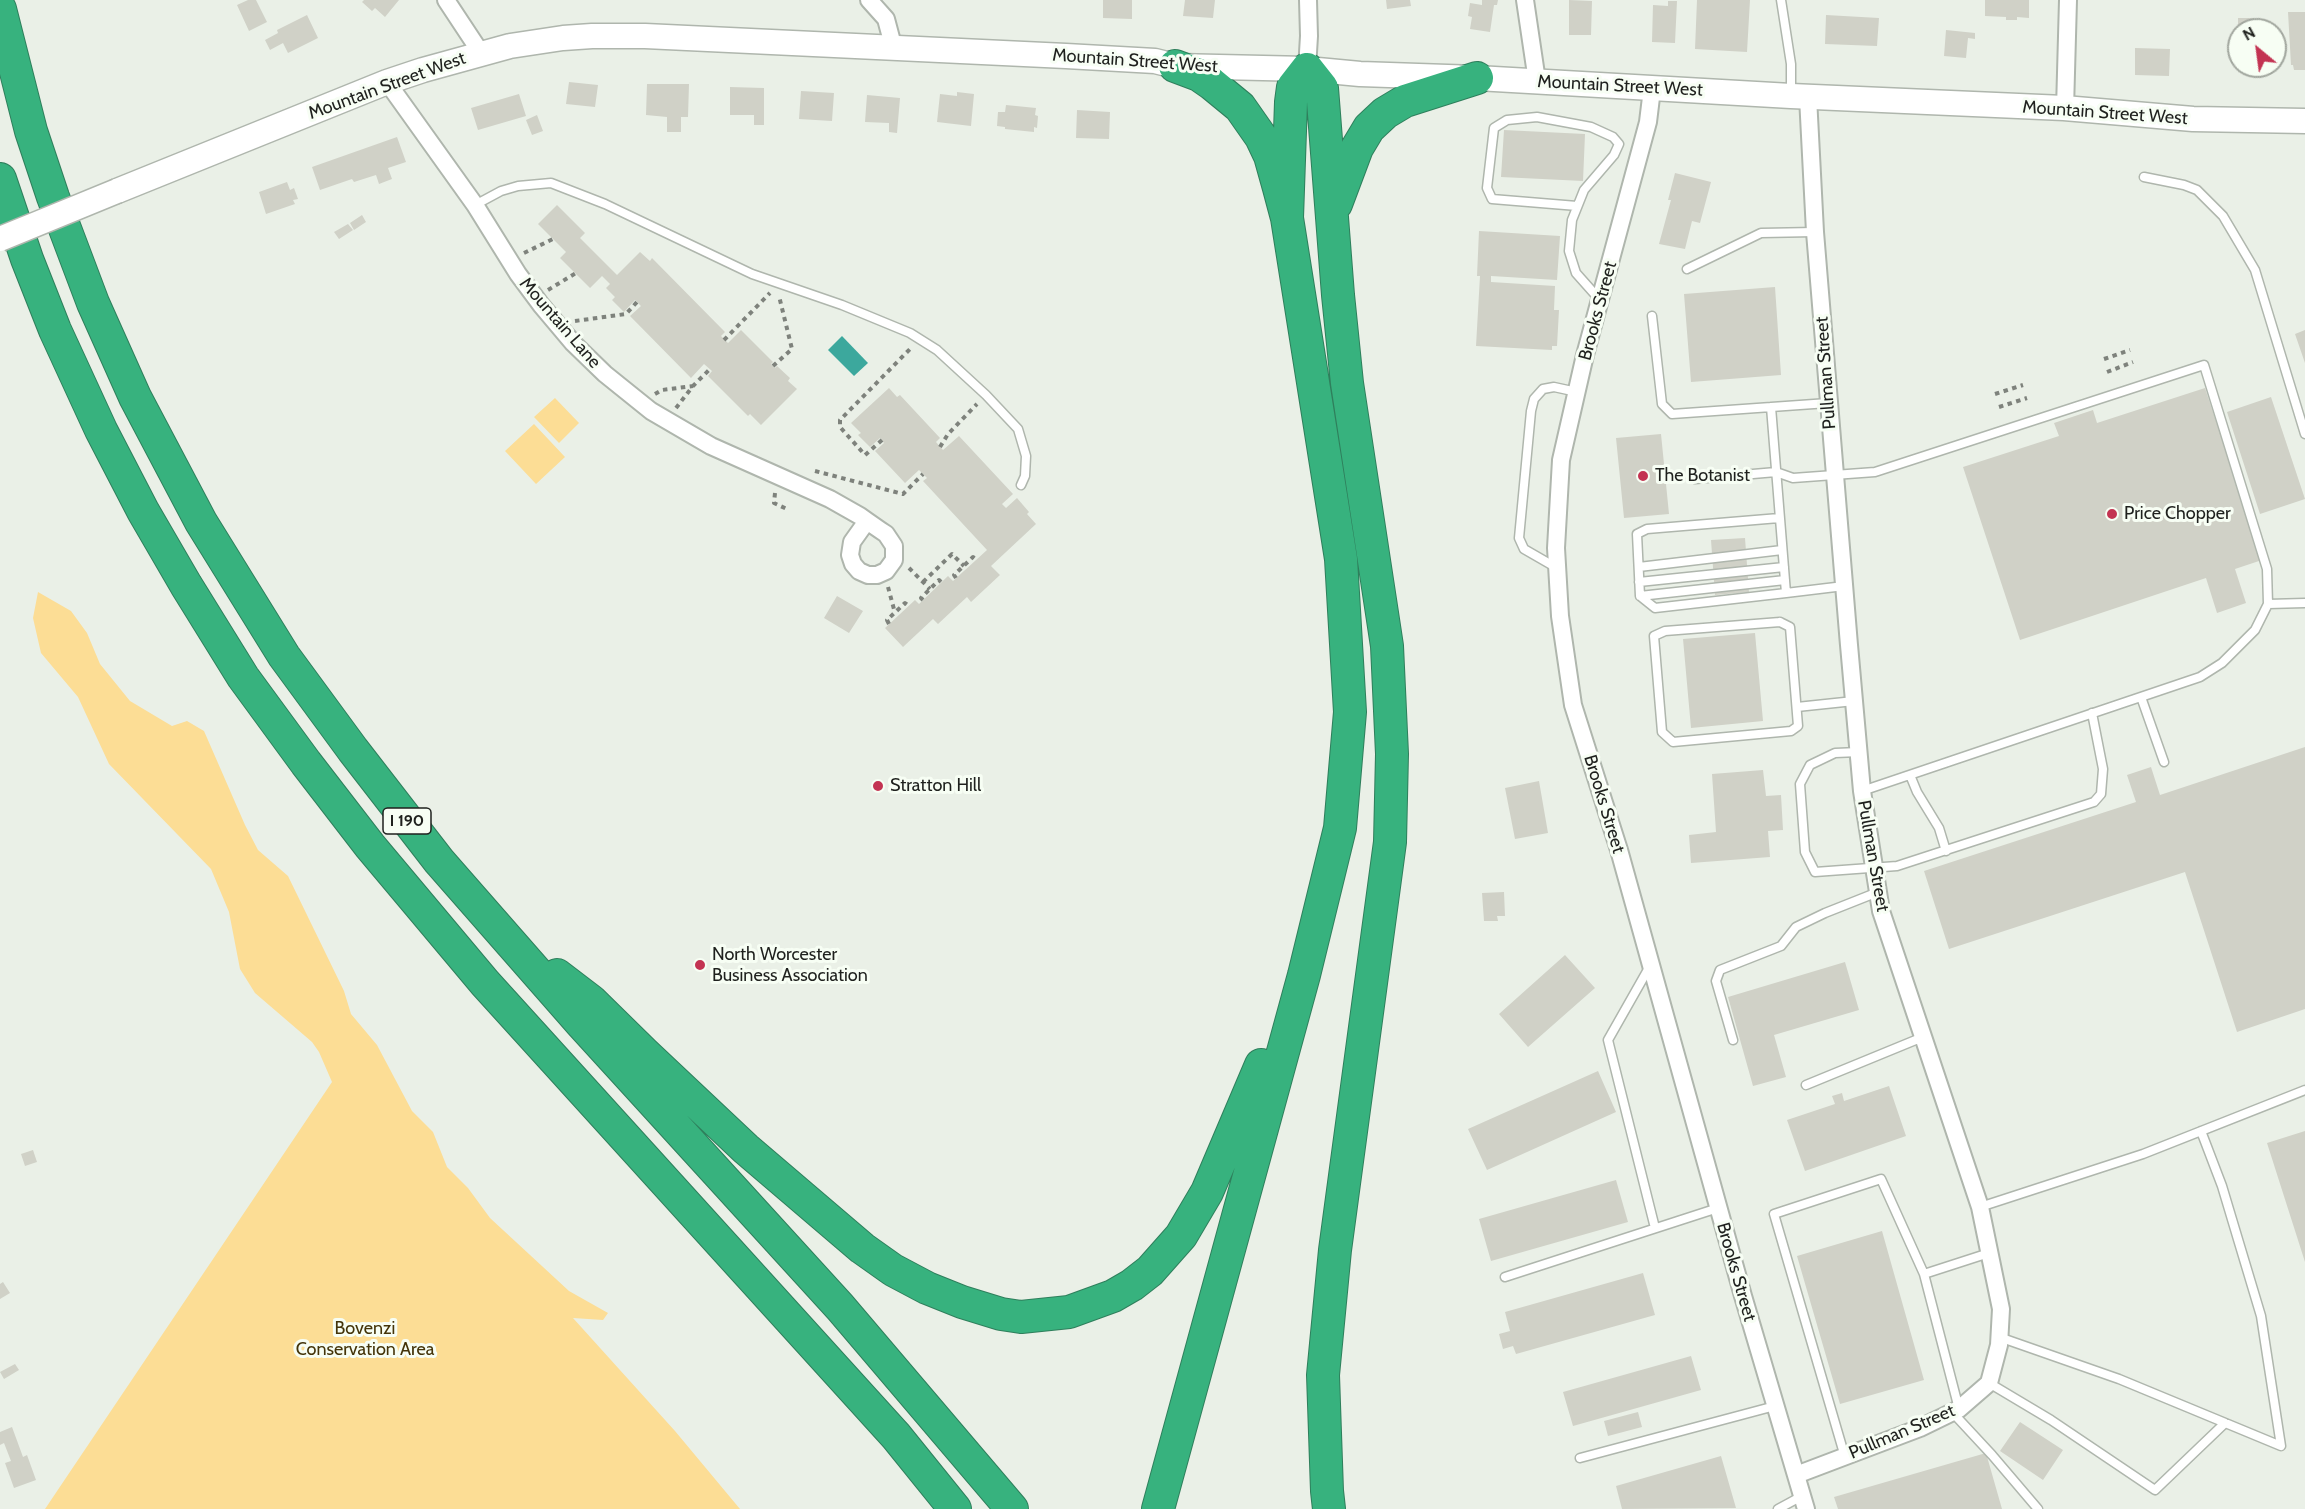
<!DOCTYPE html>
<html>
<head>
<meta charset="utf-8">
<style>
	body { margin:0 }
	#map { position:relative; width:2305px; height:1509px; overflow:hidden; background:#eaf0e7; font-family:Cabin,sans-serif }
	canvas { display:block }
	.north { position:absolute; left:2227px; top:18px; width:60px; height:60px; box-sizing:border-box; background:#f7fef4; border:2px solid #a1a69e; border-radius:50%; rotate:331deg; font-size:16px; font-weight:700; line-height:24px; text-align:center; color:#1f211e }
	.north::after { content:''; display:block; margin:auto; width:21px; height:27px; background:#c33352; clip-path:polygon(50% 0,100% 100%,50% 72%,0 100%) }
</style>
</head>
<body>
<div id="map">
<canvas width="2305" height="1509"></canvas>
<div class="north">N</div>
</div>
<script>
const ctx = document.querySelector('canvas').getContext('2d');
ctx.lineJoin = 'round';
function fill(path, color) {
  ctx.fillStyle = color;
  ctx.fill(path, 'evenodd');
}
function toPath(rows) {
  const path = new Path2D();
  for (const r of rows) {
    path.moveTo(r[0], r[1]);
    for (let i = 2; i < r.length; i += 2) path.lineTo(r[i], r[i + 1]);
  }
  return path;
}
function trace(path, color, width, dash) {
  ctx.strokeStyle = color;
  ctx.lineWidth = width;
  ctx.lineCap = dash ? 'butt' : 'round';
  ctx.setLineDash(dash || []);
  ctx.stroke(path);
}
function write(font, color, halo, rows, align = 'center') {
  ctx.font = font + ' Cabin,sans-serif';
  ctx.lineWidth = 6;
  ctx.setLineDash([]);
  ctx.textBaseline = 'middle';
  ctx.strokeStyle = halo;
  ctx.fillStyle = color;
  for (const [text, x, y, turn = 0] of rows) {
    ctx.save();
    ctx.translate(x, y);
    ctx.rotate((+turn || 0) * Math.PI / 180);
    ctx.textAlign = isNaN(turn) ? turn : align;
    if (halo) ctx.strokeText(text, 0, 0);
    ctx.fillText(text, 0, 0);
    ctx.restore();
  }
}
fill(toPath([
	[555,398,579,423,559,443,534,417],
	[534,424,565,457,536,484,505,451],
	[38,592,71,611,87,633,100,664,130,701,172,726,187,721,204,731,245,825,258,850,288,876,344,991,351,1014,377,1045,412,1111,433,1132,447,1167,468,1188,490,1218,569,1291,608,1313,603,1320,573,1318,675,1431,740,1509,45,1509,332,1082,319,1052,312,1042,255,993,240,969,229,912,211,869,109,764,78,697,41,653,33,618]
]), '#fcdd95');
fill(toPath([
	[842,336,868,363,854,376,828,350]
]), '#3ca89d');
fill(toPath([
	[248,0,256,0,267,22,249,31,237,5],
	[364,0,399,0,385,17,375,8,372,11,362,2],
	[1103,0,1132,0,1132,19,1103,18],
	[1185,0,1215,0,1213,18,1183,16],
	[1386,0,1410,0,1411,6,1387,9],
	[1482,0,1498,0,1497,5,1494,5,1490,32,1470,29,1472,17,1468,16,1470,3,1482,5],
	[1569,0,1592,1,1591,35,1569,35],
	[1697,0,1750,0,1747,52,1695,49],
	[1985,0,2029,0,2029,18,2017,17,2017,20,2006,20,2006,17,1985,16],
	[1668,1,1677,1,1675,43,1652,42,1653,5,1668,6],
	[2288,12,2305,12,2305,70,2294,70,2293,65,2291,65],
	[307,15,318,38,288,53,283,43,270,50,265,40,278,33,277,30],
	[1826,15,1879,18,1877,46,1825,44],
	[2238,18,2254,18,2254,30,2239,30,2239,57,2233,56,2234,28,2238,28],
	[1946,30,1975,33,1975,39,1968,38,1966,58,1944,56],
	[2135,48,2170,49,2169,76,2135,75],
	[569,82,598,85,595,107,566,104],
	[647,84,689,84,688,117,681,117,681,132,667,132,667,117,646,115],
	[730,87,764,88,764,125,754,125,754,115,730,115],
	[801,91,834,93,832,121,799,119],
	[957,92,974,94,971,126,937,122,940,94,957,96],
	[519,94,526,116,478,130,471,108],
	[867,95,900,98,897,133,889,132,889,123,865,122],
	[1006,105,1036,108,1035,115,1038,116,1037,128,1034,127,1034,132,1005,129,1005,127,997,126,998,112,1005,112],
	[1077,110,1110,112,1109,139,1076,138],
	[537,115,543,131,532,135,526,120],
	[1504,130,1585,134,1583,181,1501,177],
	[397,137,406,162,388,168,392,179,379,184,376,175,354,182,352,179,320,190,312,167],
	[1675,173,1711,182,1700,223,1692,221,1685,249,1659,244,1671,200,1668,200],
	[287,182,290,190,294,188,298,199,293,200,295,204,266,214,259,192],
	[557,205,585,233,580,238,617,275,640,252,650,261,652,258,725,332,721,336,728,343,741,330,773,362,771,364,775,368,777,366,790,378,788,381,797,389,761,425,750,414,748,416,708,376,712,371,704,364,691,378,630,316,641,306,635,300,624,312,612,300,615,297,606,288,610,284,602,276,590,288,560,258,566,252,538,224],
	[362,215,366,222,354,230,350,223],
	[348,224,353,230,339,239,334,232],
	[1479,231,1560,236,1557,280,1491,276,1491,282,1555,286,1554,310,1559,310,1557,346,1552,346,1552,350,1476,346,1480,276,1477,276],
	[1775,287,1781,375,1691,382,1684,294],
	[2305,330,2305,363,2295,334],
	[889,388,897,397,900,395,940,438,936,442,943,450,959,436,1013,494,1002,504,1006,508,1017,498,1029,512,1027,514,1036,524,991,566,1000,575,971,602,967,597,938,624,933,619,903,647,885,628,915,600,919,604,948,576,953,581,987,550,923,481,927,478,919,470,905,483,875,451,884,443,880,438,870,447,858,435,861,433,851,423],
	[2205,388,2262,560,2235,569,2246,603,2217,613,2206,578,2020,640,1963,467,2059,436,2054,423,2093,410,2097,423],
	[2271,397,2305,499,2260,514,2227,412],
	[1661,434,1669,514,1624,518,1616,438],
	[1745,538,1749,592,1715,595,1711,540],
	[837,596,863,611,849,633,824,618],
	[1755,633,1763,721,1691,728,1683,639],
	[2305,747,2305,1009,2237,1032,2185,872,1949,949,1924,871,2136,802,2127,775,2151,767,2160,795],
	[1763,770,1766,796,1781,795,1783,830,1768,831,1770,857,1691,863,1689,835,1716,832,1712,774],
	[1539,781,1548,833,1515,839,1505,788],
	[1504,892,1505,916,1497,916,1498,921,1484,921,1482,893],
	[1565,955,1595,988,1528,1047,1499,1014],
	[1845,962,1859,1010,1774,1035,1786,1077,1753,1086,1728,997],
	[1598,1071,1616,1112,1487,1170,1468,1129],
	[1889,1086,1906,1136,1805,1171,1787,1120,1835,1104,1832,1096,1842,1093,1844,1101],
	[2305,1131,2305,1262,2267,1143],
	[33,1150,37,1162,25,1166,21,1154],
	[1616,1180,1628,1222,1491,1261,1479,1219],
	[1882,1231,1924,1380,1840,1404,1797,1256],
	[1643,1273,1655,1315,1516,1354,1513,1346,1503,1349,1499,1334,1510,1331,1505,1312],
	[3,1282,10,1293,0,1299,0,1284],
	[1691,1356,1701,1390,1573,1426,1563,1392],
	[15,1364,19,1370,4,1379,0,1372],
	[1638,1412,1642,1427,1608,1436,1604,1421],
	[2020,1422,2063,1450,2043,1480,2000,1451],
	[12,1427,23,1457,27,1455,36,1480,14,1488,5,1463,11,1461,4,1443,0,1445,0,1432],
	[1986,1453,2002,1509,1838,1509,1834,1497],
	[1721,1456,1736,1508,1622,1509,1616,1486]
]), '#d0d1c7');
const service = toPath([
	[1781,0,1791,64,1791,93],
	[2144,177,2184,185,2197,190,2223,216,2255,270,2305,434],
	[475,205,501,191,518,186,551,183,605,204,752,274,842,305,910,333,937,350,986,395,1018,429,1026,456,1025,476,1021,485],
	[1577,206,1492,199,1487,188,1494,128,1507,120,1537,117,1591,127,1613,137,1619,144,1614,155,1584,190,1572,220,1569,251,1576,273,1600,300],
	[1687,269,1761,233,1815,232],
	[1652,316,1662,404,1672,414,1828,403],
	[1771,407,1786,593,1655,608,1640,596,1637,534,1647,529,1779,518],
	[1695,479,1776,472,1793,478,1875,472,2204,365,2267,569,2268,604,2255,630,2222,663,2200,677,1862,791],
	[1639,567,1782,550],
	[1557,568,1524,549,1519,538,1531,411,1534,399,1543,389,1554,387,1577,392],
	[1639,582,1784,567],
	[1786,593,1844,586],
	[1640,596,1785,580],
	[2268,604,2305,603],
	[1780,622,1790,627,1798,726,1791,731,1673,742,1662,732,1654,636,1665,631,1780,622],
	[2141,697,2164,762],
	[1797,707,1854,701],
	[1859,752,1835,753,1810,765,1800,784,1805,852,1815,872,1897,866,2094,802,2101,794,2103,769,2092,713],
	[1910,775,1917,792,1939,828,1946,851],
	[1650,966,1608,1040,1655,1228],
	[1733,1040,1716,981,1720,970,1781,946,1796,927,1825,913,1878,892],
	[1806,1085,1923,1037],
	[1980,1207,2143,1154,2305,1090],
	[1505,1277,1718,1208],
	[1999,1337,2119,1379,2281,1446,2261,1316,2222,1186,2201,1131],
	[1989,1383,2051,1420,2155,1490,2225,1423],
	[1959,1409,1924,1274,1989,1253],
	[1953,1413,1992,1455,2038,1509],
	[1845,1457,1774,1214,1881,1179,1924,1274],
	[1580,1458,1775,1406],
	[1778,1509,1802,1496]
]);
const minor = toPath([
	[446,0,481,53],
	[869,0,886,19,894,49],
	[1525,0,1537,81],
	[1307,69,1309,36,1308,0],
	[387,82,475,205,518,274,541,305,573,343,605,374,651,411,711,446,830,499,860,516,867,521,880,530,886,534,894,546,894,560,886,571,877,575,868,575,859,571,853,564,850,555,852,542,867,521],
	[1652,89,1648,122,1585,355,1561,460,1556,548,1560,616,1573,705,1619,850,1743,1296,1806,1509],
	[2065,109,2068,0],
	[1796,1475,1920,1428,1959,1409,1989,1383,1999,1345,2001,1309,1980,1207,1881,911,1862,791,1849,645,1815,232,1808,97]
]);
const secondary = toPath([
	[117,191,387,82,423,70,510,46,563,38,592,36,645,36,1066,56,1155,61,1175,66,1307,69,1360,74,1477,78,1791,96,2064,108,2193,119,2305,121]
]);
const motorway = toPath([
	[0,9,31,131,53,197,93,303,135,397,201,522,284,656,353,750,439,861,581,1023,840,1307,1012,1509],
	[0,179,27,259,55,330,101,430,143,511,186,585,243,677,306,763,370,846,485,983,896,1436,955,1509],
	[1336,204,1357,148,1369,128,1385,113,1405,101,1477,78],
	[1287,218,1291,102,1293,87,1307,69,1322,88,1338,295,1347,383,1387,646,1392,754,1390,842,1335,1250,1323,1375,1327,1491,1329,1509],
	[557,975,591,1001,644,1053,746,1149,862,1248,893,1270,927,1288,962,1302,1001,1314,1021,1317,1069,1312,1113,1296,1132,1285,1150,1271,1181,1236,1207,1192,1261,1065],
	[1158,1509,1304,975,1340,828,1350,712,1341,559,1287,218,1279,188,1270,156,1261,137,1240,107,1212,84,1199,75,1175,66]
]);
trace(service, '#afb6ad', 11);
trace(minor, '#afb6ad', 20);
trace(secondary, '#afb6ad', 27);
trace(motorway, '#2f7f5c', 34);
trace(toPath([
	[524,253,553,239],
	[548,290,576,273],
	[575,321,626,314,637,302],
	[724,340,770,293],
	[2104,359,2130,350],
	[773,366,792,349,779,296],
	[2107,372,2133,362],
	[655,394,662,390,693,386],
	[1995,394,2023,385],
	[1999,407,2027,398],
	[676,408,693,386,710,369],
	[882,440,865,455,840,427,840,420,911,348],
	[940,447,948,434,977,404],
	[815,471,903,494,923,474],
	[775,493,774,503,789,510],
	[909,568,930,589],
	[956,578,954,575,973,557,976,560],
	[923,582,952,554,964,566],
	[888,587,895,613],
	[923,600,921,598,939,580,941,582],
	[889,624,887,620,905,603,909,606]
]), '#7e827c', 4, [4.5, 4.5]);
trace(service, '#fff', 8);
trace(minor, '#fff', 16);
trace(secondary, '#fff', 24);
trace(motorway, '#37b27e', 32);
const secondaryBridge = toPath([
	[0,239,117,191]
]);
trace(secondaryBridge, '#afb6ad', 27, []);
trace(secondaryBridge, '#fff', 24);
for (const [x, y, r, color] of [
	[1643,476,6,"#c33352"],
	[2112,514,6,"#c33352"],
	[878,786,6,"#c33352"],
	[700,965,6,"#c33352"]
]) {
  const dot = new Path2D();
  dot.arc(x, y, r, 0, 2 * Math.PI);
  ctx.fillStyle = color;
  ctx.fill(dot);
  trace(dot, '#f7fef4', 2);
}
for (const [x, y, w] of [
	[407,821,48]
]) {
  const box = new Path2D();
  box.roundRect(x - w / 2, y - 13, w, 26, 4.5);
  ctx.fillStyle = '#f7fef4';
  ctx.fill(box);
  trace(box, '#1f211e', 1.5);
}
write('bold 16px', '#1f211e', null, [
	["I 190",407,821]
]);
write('18px', '#1f211e', '#f7fef4', [
	["Mountain Street West",1135,61,4],
	["Mountain Street West",387,86,-20],
	["Mountain Street West",1620,86,3],
	["Mountain Street West",2105,113,4],
	["Brooks Street",1598,311,-75],
	["Mountain Lane",560,323,49],
	["Pullman Street",1826,373,-94],
	["Brooks Street",1604,804,73],
	["Pullman Street",1873,856,80],
	["Brooks Street",1736,1272,74],
	["Pullman Street",1902,1432,-23]
]);
write('18px', '#1f211e', '#f7fef4', [
	["The Botanist",1655,476],
	["Price Chopper",2124,514],
	["Stratton Hill",890,786],
	["North Worcester",712,955],
	["Business Association",712,976]
], 'left');
write('18px', '#443409', '#f7fef4', [
	["Bovenzi",365,1329],
	["Conservation Area",365,1350]
]);
</script>
</body>
</html>
